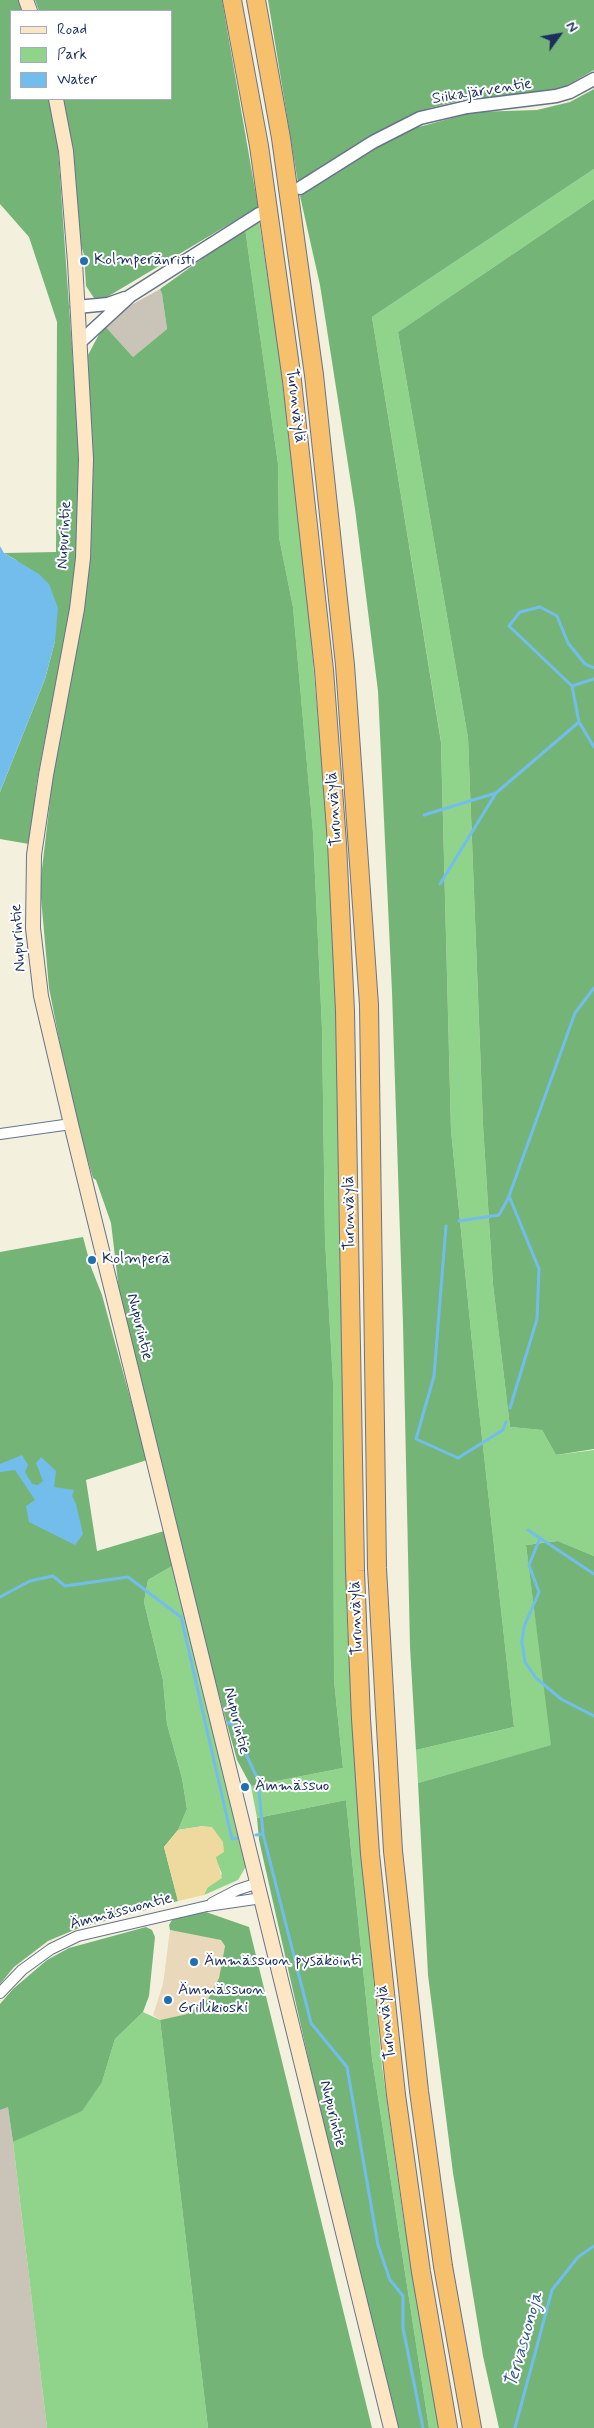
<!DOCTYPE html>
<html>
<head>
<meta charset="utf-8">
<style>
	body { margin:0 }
	#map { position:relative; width:594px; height:2428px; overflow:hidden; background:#f4f0de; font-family:Mynerve,sans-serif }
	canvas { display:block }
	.legend { position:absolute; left:10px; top:10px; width:162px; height:90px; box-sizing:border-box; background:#fff; border:1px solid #a4acbf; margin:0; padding:6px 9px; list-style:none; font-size:15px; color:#1b2f5e }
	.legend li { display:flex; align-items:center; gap:10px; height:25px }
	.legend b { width:25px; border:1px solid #a4acbf }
	.north { position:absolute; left:534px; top:10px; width:50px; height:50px; -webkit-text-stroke:4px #fff; paint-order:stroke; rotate:58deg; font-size:14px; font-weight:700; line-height:20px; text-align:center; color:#1b2f5e }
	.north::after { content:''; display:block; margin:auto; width:18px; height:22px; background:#1b2f5e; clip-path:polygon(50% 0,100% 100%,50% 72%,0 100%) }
</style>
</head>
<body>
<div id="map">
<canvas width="594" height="2428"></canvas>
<ul class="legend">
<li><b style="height:6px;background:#fce6c4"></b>Road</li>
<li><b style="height:14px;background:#90d38b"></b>Park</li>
<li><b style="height:14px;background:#73bdec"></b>Water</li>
</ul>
<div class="north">N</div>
</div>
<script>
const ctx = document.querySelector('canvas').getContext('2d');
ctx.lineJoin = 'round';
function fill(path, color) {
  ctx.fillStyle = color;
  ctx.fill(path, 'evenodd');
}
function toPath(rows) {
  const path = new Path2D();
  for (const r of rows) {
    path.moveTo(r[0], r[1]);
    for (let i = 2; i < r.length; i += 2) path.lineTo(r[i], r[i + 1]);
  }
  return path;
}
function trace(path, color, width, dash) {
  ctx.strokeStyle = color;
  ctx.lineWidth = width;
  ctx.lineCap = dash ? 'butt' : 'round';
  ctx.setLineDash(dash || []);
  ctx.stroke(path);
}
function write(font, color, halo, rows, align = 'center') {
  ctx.font = font + ' Mynerve,sans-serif';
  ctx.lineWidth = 4;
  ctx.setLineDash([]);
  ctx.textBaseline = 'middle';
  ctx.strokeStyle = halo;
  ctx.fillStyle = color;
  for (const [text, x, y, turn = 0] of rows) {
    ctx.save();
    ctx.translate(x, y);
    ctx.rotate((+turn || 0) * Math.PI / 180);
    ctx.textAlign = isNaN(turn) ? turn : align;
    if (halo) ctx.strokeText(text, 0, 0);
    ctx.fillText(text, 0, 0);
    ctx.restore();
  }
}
fill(toPath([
	[170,1930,213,1938,221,1940,225,1946,219,1978,208,1999,187,2014,160,2020,153,2015,163,1984]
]), '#e9d9ba');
fill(toPath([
	[160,289,162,294,167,329,133,357,104,325,117,313],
	[8,2106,13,2142,47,2428,0,2428,0,2110]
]), '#c9c3b8');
fill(toPath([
	[594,169,594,199,398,332,468,738,483,1125,493,1285,510,1427,542,1430,556,1455,594,1450,594,1556,558,1541,526,1545,552,1745,418,1783,416,1750,514,1727,477,1392,451,1130,441,741,372,317],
	[259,220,279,353,309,614,326,814,337,1031,347,1621,366,1902,382,2066,403,2216,440,2428,429,2428,372,2058,346,1800,257,1818,251,1786,343,1768,334,1680,333,1382,325,1239,322,1028,313,832,293,607,279,537,278,464,245,228],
	[172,1566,245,1854,245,1868,238,1880,204,1895,207,1888,222,1874,216,1860,216,1856,219,1855,203,1826,178,1830,187,1809,182,1778,167,1724,163,1680,144,1602,148,1580],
	[143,2012,160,2020,208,2428,47,2428,13,2142,40,2129,102,2082,115,2039]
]), '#90d38b');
fill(toPath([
	[0,0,20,0,24,11,11,11,11,99,50,99,57,134,79,449,77,551,71,601,37,781,29,844,0,839,0,792,45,679,55,641,16,560,4,553,56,552,57,322,29,237,0,204],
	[35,0,222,0,258,207,102,300,94,298,86,286,84,255,77,231,62,99,171,99,171,11,39,11],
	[268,0,594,0,594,70,561,89,525,96,466,99,430,108,377,132,298,183],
	[594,89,594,169,372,317,441,742,451,1130,477,1392,514,1727,416,1750,410,1647,403,1324,392,992,378,691,355,509,320,285,300,196,355,159,404,131,474,112,537,110,570,102],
	[594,199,594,1449,556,1455,542,1430,510,1427,493,1285,483,1125,468,738,398,332],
	[245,228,278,464,279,537,293,607,313,832,322,1028,325,1239,333,1382,334,1680,343,1768,251,1786,237,1760,198,1619,120,1299,111,1223,96,1180,93,1178,72,1105,49,988,40,886,91,451,88,355,104,325,133,357,167,329,162,294,160,289],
	[83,1237,91,1267,102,1295,147,1460,86,1480,97,1551,164,1531,172,1566,148,1580,144,1602,163,1680,167,1724,182,1778,187,1809,178,1830,164,1847,178,1901,79,1928,48,1941,14,1967,0,1984,0,1252],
	[558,1541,594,1556,594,2428,499,2428,483,2356,453,2173,428,1975,418,1783,551,1745,526,1545],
	[346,1800,372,2058,429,2428,398,2428,317,2097,259,1840,257,1818],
	[206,1912,249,1927,372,2428,208,2428,160,2020,187,2014,208,1999,219,1978,225,1946,221,1940,170,1930,169,1925,172,1920,186,1915],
	[146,1927,152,1930,155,1937,149,1996,143,2012,115,2039,102,2082,82,2111,13,2142,8,2107,0,2110,0,2004,13,1989,47,1960,69,1948]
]), '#74b577');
fill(toPath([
	[203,1826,212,1827,223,1842,224,1852,216,1857,222,1878,207,1888,204,1895,178,1901,164,1847,178,1830]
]), '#eeda9e');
fill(toPath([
	[0,546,4,553,39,574,49,584,58,608,55,641,45,679,0,792],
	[22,1455,28,1465,25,1472,32,1484,38,1485,43,1481,36,1463,41,1457,56,1471,54,1487,74,1490,72,1496,76,1504,83,1534,75,1545,29,1522,26,1506,35,1500,15,1470,0,1472,0,1464]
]), '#73bdec');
trace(toPath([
	[594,668,585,664,568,643,557,616,540,607,520,612,509,626,572,686,594,679],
	[572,686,579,722,594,747],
	[424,815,496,793,579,722],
	[440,884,496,793],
	[459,1221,499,1215,509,1197],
	[446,1226,434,1376,416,1439,458,1458,503,1430,506,1422],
	[510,1408,537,1319,539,1269,509,1196,575,1013,594,988],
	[528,1530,594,1574],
	[540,1538,529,1565,539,1592,524,1627,522,1642,525,1662,536,1678,561,1699,594,1716],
	[0,1597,30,1581,53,1576,65,1586,128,1577,181,1617,232,1839,238,1838],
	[228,1723,231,1722,258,1780,263,1834,311,2023,347,2067,378,2245,390,2280,403,2296,403,2328,423,2428],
	[256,1835,263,1834],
	[515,2428,552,2290,578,2257,594,2246]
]), '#73bdec', 3);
const minor = toPath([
	[0,1134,71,1124],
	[212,1903,237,1890,258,1883],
	[0,1993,22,1970,51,1949,78,1936,207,1906,262,1898]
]);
const tertiary = toPath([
	[300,188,373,142,420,118,467,107,556,96,570,92,594,79],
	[77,307,108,304,125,298],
	[79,343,130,296,259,214]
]);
const secondary = toPath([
	[26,0,30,11],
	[56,99,66,151,75,262,86,459,83,558,77,609,46,775,34,855,33,928,41,996,71,1124,391,2428]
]);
const motorway = toPath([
	[232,0,259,146,292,381,324,670,337,843,345,1011,355,1571,361,1719,370,1854,396,2095,421,2272,448,2428],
	[256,0,281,138,314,375,345,665,369,1005,377,1568,393,1851,419,2091,443,2266,472,2428]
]);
trace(minor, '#67738b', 12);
trace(tertiary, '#67738b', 15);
trace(secondary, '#67738b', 16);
trace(motorway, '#67738b', 20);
trace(minor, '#fff', 10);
trace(tertiary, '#fff', 12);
trace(secondary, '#fce6c4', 14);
trace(motorway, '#f7c06c', 18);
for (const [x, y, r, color] of [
	[84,261,5,"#1f6fb2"],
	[92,1260,5,"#1f6fb2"],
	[245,1787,5,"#1f6fb2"],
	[194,1962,5,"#1f6fb2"],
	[168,2000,5,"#1f6fb2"]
]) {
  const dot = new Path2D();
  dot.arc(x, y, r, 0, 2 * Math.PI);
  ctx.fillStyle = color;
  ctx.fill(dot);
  trace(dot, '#fff', 2);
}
write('16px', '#1b2f5e', '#fff', [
	["Siikajärventie",482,92,-9],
	["Turunväylä",295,406,83],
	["Nupurintie",65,535,-87],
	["Turunväylä",335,809,-94],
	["Nupurintie",19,938,-94],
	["Turunväylä",350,1213,-91],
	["Nupurintie",139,1327,76],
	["Turunväylä",357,1618,-92],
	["Nupurintie",236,1721,76],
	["Ämmässuontie",121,1912,-15],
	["Turunväylä",387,2022,-97],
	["Nupurintie",332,2114,76]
]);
write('16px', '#1b2f5e', '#fff', [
	["Kolmperänristi",94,261],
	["Kolmperä",102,1260],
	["Ämmässuo",255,1787],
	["Ämmässuon pysäköinti",204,1962],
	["Ämmässuon",178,1991],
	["Grillikioski",178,2009]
], 'left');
write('italic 18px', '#355a89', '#fff', [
	["Tervasuonoja",525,2340,-74]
]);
</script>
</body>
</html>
